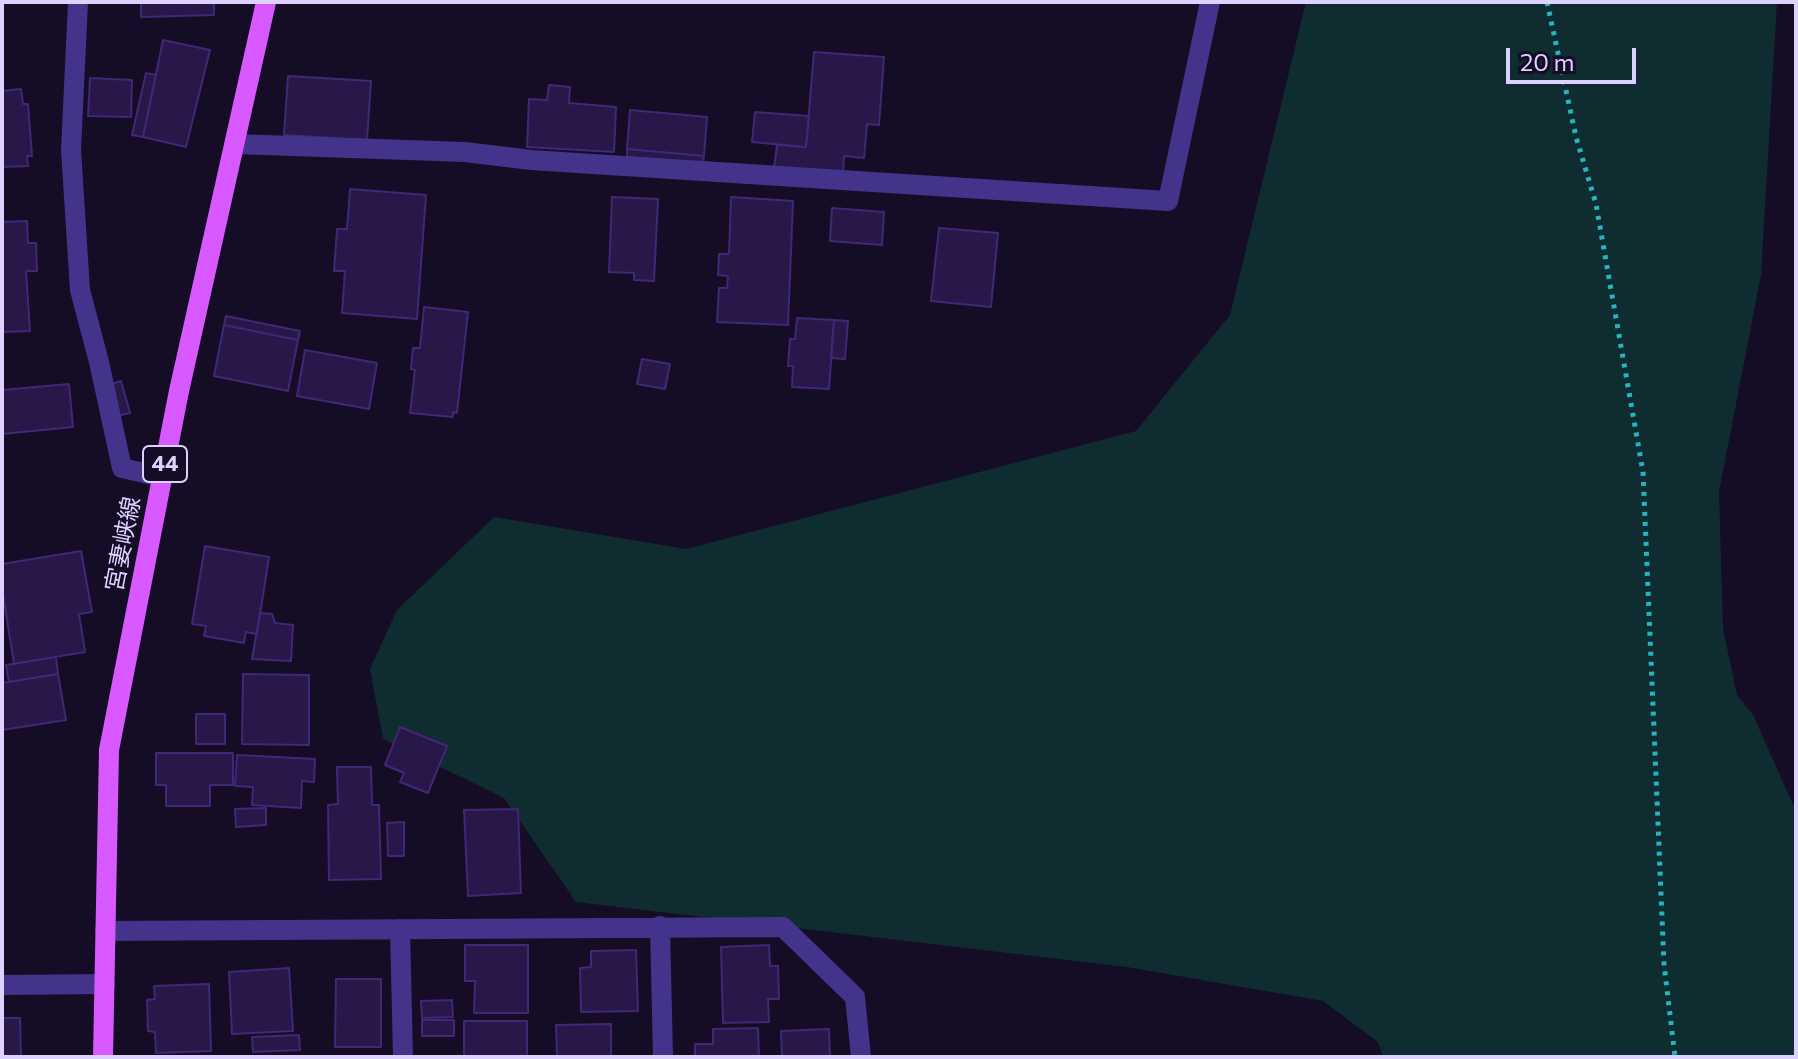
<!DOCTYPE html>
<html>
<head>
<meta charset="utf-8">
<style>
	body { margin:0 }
	#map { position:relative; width:1798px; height:1059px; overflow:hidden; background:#150c26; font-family:Commissioner,sans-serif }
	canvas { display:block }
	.frame { position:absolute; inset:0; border:4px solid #ddd2ff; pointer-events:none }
	.scale { position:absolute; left:1506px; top:48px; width:130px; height:36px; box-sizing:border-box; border:4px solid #ddd2ff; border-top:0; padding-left:10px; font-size:24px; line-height:28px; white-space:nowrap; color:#ddd2ff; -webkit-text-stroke:6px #150c26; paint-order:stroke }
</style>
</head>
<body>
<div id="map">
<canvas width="1798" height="1059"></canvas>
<div class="frame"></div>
<div class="scale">20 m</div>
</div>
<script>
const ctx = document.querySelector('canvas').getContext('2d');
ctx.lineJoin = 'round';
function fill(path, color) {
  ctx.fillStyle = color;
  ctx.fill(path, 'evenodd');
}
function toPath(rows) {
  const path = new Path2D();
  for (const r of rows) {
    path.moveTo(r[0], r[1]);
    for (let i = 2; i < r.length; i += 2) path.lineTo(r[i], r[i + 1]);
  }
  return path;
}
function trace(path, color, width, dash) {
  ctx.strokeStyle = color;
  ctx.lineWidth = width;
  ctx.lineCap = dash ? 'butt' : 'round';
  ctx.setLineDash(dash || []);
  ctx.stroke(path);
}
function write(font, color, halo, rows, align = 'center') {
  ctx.font = font + ' Commissioner,"Noto Sans JP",sans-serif';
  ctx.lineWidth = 8;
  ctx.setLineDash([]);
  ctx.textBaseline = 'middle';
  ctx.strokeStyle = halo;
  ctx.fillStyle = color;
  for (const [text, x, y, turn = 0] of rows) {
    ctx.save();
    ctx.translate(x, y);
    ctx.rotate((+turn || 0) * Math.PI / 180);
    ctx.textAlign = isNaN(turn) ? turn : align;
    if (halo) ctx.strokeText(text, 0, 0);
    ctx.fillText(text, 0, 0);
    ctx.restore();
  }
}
fill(toPath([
	[1306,2,1777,2,1761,275,1719,492,1723,628,1737,695,1753,715,1796,811,1796,1057,1383,1057,1378,1042,1323,1001,1127,967,576,902,504,798,383,739,370,669,397,610,494,517,686,549,1136,431,1230,315]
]), '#0f2d31');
const building = toPath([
	[141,2,214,2,214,15,141,17,141,2],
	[163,40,210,50,186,147,143,137,163,40],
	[814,52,884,57,879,125,867,124,864,158,844,156,843,174,774,168,777,145,806,147,814,52],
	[146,73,156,75,143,137,132,135,146,73],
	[288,76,371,81,367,140,284,135,288,76],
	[90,78,132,80,131,117,88,116,90,78],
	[549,85,570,87,569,103,616,107,614,152,527,147,529,99,547,100,549,85],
	[21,89,23,104,28,104,32,156,27,156,28,166,2,167,2,91,21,89],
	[630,110,707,117,704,156,627,149,630,110],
	[755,112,809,116,806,147,752,142,755,112],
	[627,149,704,156,703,163,627,157,627,149],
	[350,189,426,195,417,319,342,313,345,271,334,271,337,229,347,229,350,189],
	[612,197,658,199,654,281,634,280,634,273,609,272,612,197],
	[731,197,793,201,788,325,717,322,719,288,727,288,728,276,718,275,719,254,729,254,731,197],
	[832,208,884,212,882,245,830,241,832,208],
	[27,221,28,243,36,243,37,271,26,271,30,331,2,332,2,222,27,221],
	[939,228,998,233,991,307,931,301,939,228],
	[424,307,468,312,457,413,453,412,453,417,410,413,415,370,411,369,413,348,420,348,424,307],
	[226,316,300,331,298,340,224,325,226,316],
	[797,318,834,320,829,389,792,387,793,366,788,366,790,339,795,339,797,318],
	[834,320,848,321,845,359,831,358,834,320],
	[224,325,298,340,288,391,214,376,224,325],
	[305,350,377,363,369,409,297,396,305,350],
	[642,359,670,364,665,389,637,384,642,359],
	[121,381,130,413,117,416,108,385,121,381],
	[69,384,73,427,2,434,2,390,69,384],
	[205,546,269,557,257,634,246,632,244,643,204,636,206,626,192,624,205,546],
	[81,551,92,612,79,614,85,652,14,664,2,588,2,564,81,551],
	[260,613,272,614,275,623,293,625,291,661,252,659,260,613],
	[56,657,58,674,9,682,6,665,56,657],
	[58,674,66,720,2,730,2,683,58,674],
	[243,674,309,675,309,745,242,744,243,674],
	[196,714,225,714,225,744,196,744,196,714],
	[400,727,447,746,428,793,400,782,404,773,385,765,400,727],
	[156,753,233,753,233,785,210,785,210,806,166,806,166,785,156,785,156,753],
	[237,755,315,759,314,782,302,781,301,808,252,805,253,787,235,786,237,755],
	[337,767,371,767,372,805,379,805,381,879,329,880,328,805,338,804,337,767],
	[266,808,266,825,236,827,235,809,266,808],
	[518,809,521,893,468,896,464,810,518,809],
	[404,822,404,856,388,856,387,823,404,822],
	[465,945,528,945,528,1013,474,1013,475,981,465,981,465,945],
	[769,945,770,966,778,966,779,999,768,999,769,1022,723,1023,721,947,769,945],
	[636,950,638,1011,581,1012,580,968,591,967,591,951,636,950],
	[289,968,293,1031,232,1034,229,972,289,968],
	[336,979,381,979,381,1047,335,1047,336,979],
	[209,984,211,1051,156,1053,155,1032,148,1031,147,1000,155,999,154,986,209,984],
	[452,1000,453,1017,422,1018,421,1001,452,1000],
	[2,1018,20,1018,21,1057,2,1057,2,1018],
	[422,1020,454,1020,454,1036,422,1036,422,1020],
	[464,1021,527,1021,527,1057,464,1057,464,1021],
	[611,1024,611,1057,557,1057,556,1025,611,1024],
	[758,1028,759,1057,695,1057,695,1044,713,1044,713,1029,758,1028],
	[829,1029,830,1057,782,1057,781,1031,829,1029],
	[299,1035,300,1050,253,1052,252,1037,299,1035]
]);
fill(building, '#281749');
trace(building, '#422777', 2);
trace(toPath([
	[1547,2,1576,137,1596,204,1643,472,1664,964,1675,1057]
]), '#23b5c2', 5, [4, 6]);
trace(toPath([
	[78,2,71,150,80,290,99,362,122,468,162,477],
	[235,144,465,152,531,160,1168,201,1210,2],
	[660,926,663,1057],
	[400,929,403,1057],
	[105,931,783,927,855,997,861,1057],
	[2,985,105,984]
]), '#43338a', 20);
trace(toPath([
	[103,1057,109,750,179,391,266,2]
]), '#d859ff', 20);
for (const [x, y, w] of [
	[165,464,44]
]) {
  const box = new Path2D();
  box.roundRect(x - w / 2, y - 18, w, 36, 6);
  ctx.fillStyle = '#150c26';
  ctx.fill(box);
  trace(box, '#ddd2ff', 2);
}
write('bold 22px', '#ddd2ff', null, [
	["44",165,464]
]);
write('24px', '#ddd2ff', '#150c26', [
	["宮妻峡線",123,544,-79]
]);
</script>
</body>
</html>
